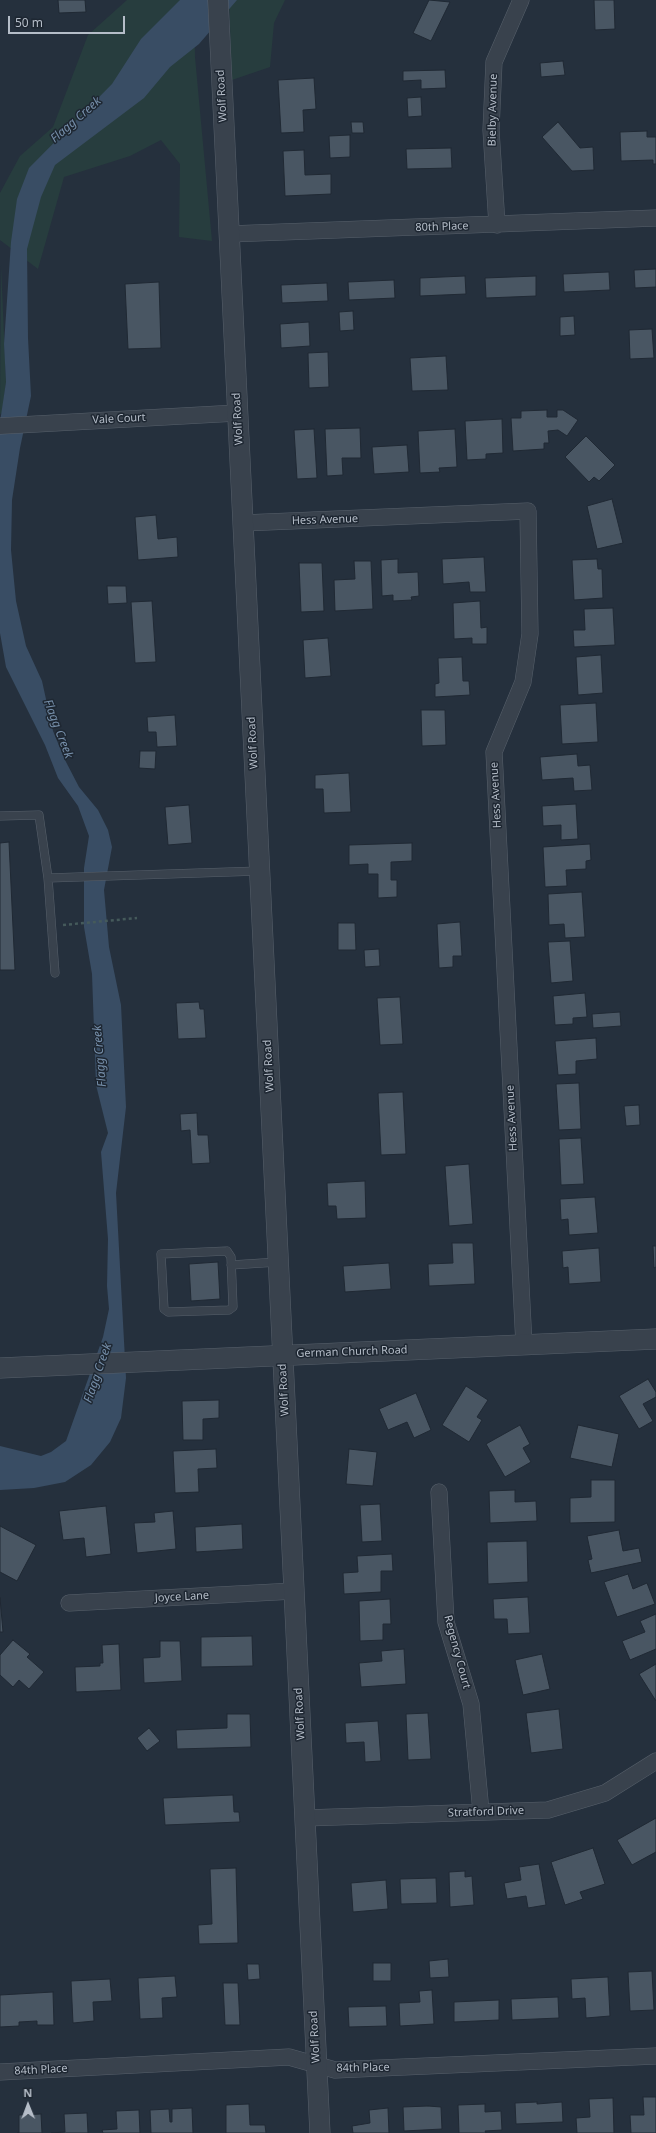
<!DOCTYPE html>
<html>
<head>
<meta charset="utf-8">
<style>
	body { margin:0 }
	#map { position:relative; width:656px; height:2133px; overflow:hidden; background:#25303d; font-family:"Noto Sans",sans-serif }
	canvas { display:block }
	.north { position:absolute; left:8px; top:2085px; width:40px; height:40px; -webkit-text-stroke:3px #1e2732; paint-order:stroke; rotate:359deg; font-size:11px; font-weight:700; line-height:16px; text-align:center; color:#b5bdc8 }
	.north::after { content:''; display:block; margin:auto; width:14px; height:18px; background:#b5bdc8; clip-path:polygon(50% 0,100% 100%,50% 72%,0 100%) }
	.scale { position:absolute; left:8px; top:16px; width:117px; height:18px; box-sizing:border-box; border:2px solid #b5bdc8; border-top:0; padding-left:5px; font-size:12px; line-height:14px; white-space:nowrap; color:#b5bdc8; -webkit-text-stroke:3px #1e2732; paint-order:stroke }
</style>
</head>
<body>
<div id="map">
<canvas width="656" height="2133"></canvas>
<div class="north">N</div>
<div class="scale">50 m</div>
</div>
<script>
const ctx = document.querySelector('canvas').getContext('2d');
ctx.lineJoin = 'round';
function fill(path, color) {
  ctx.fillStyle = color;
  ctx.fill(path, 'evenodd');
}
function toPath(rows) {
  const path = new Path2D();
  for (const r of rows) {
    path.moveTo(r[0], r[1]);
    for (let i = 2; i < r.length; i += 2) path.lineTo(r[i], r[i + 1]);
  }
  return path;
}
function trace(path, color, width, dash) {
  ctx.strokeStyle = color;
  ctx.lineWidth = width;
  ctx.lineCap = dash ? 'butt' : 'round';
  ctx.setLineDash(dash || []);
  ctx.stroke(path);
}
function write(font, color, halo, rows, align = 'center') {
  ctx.font = font + ' "Noto Sans",sans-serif';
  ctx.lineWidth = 3;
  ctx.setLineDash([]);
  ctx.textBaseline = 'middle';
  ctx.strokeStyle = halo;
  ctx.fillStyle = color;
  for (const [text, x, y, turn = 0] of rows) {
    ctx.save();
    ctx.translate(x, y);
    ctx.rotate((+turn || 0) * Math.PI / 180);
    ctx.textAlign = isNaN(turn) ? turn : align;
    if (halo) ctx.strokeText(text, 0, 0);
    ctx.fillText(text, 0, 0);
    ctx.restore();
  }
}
fill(toPath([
	[127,0,194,0,195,57,212,241,179,237,180,164,161,140,130,156,64,177,38,269,0,240,0,193,20,156,53,127,88,35],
	[229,0,285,0,274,23,270,67,232,80],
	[1,265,6,382,2,413,0,414]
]), '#273d3e');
fill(toPath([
	[180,0,237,0,199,44,170,67,144,98,55,165,41,197,27,249,28,338,31,396,20,448,12,500,11,550,16,601,26,646,42,681,53,731,65,760,79,787,98,810,108,830,112,847,104,890,109,947,121,1005,126,1107,116,1193,126,1378,121,1418,110,1442,91,1465,65,1482,34,1488,0,1490,0,1446,41,1456,51,1452,66,1441,103,1337,109,1309,107,1286,108,1239,101,1152,108,1133,96,1085,92,974,84,927,84,868,89,836,78,806,58,778,45,745,6,667,0,633,0,422,6,382,4,344,11,242,17,199,29,168,112,84,141,39]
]), '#394d64');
const building = toPath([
	[58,0,85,0,86,12,59,13,58,0],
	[429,0,450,2,431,41,413,33,429,0],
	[594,0,614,0,615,29,595,30,594,0],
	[563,61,565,75,541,77,540,63,563,61],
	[445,70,446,88,421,89,421,80,403,81,403,71,445,70],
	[314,78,316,109,303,110,304,132,281,133,278,80,314,78],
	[421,97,422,116,408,117,407,98,421,97],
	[351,122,363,122,364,133,352,133,351,122],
	[558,122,580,148,593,147,594,170,572,171,542,137,558,122],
	[647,131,647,137,656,137,656,164,653,164,653,160,621,161,620,132,647,131],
	[350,135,350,157,330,158,329,136,350,135],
	[451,148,452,168,407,169,406,149,451,148],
	[304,150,305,175,331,174,331,194,285,196,283,151,304,150],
	[656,269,656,287,635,288,634,270,656,269],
	[609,272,610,290,564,292,563,274,609,272],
	[465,276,466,294,420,296,420,278,465,276],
	[536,276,536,296,486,298,485,278,536,276],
	[394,280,395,298,349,300,348,282,394,280],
	[159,282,161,348,128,349,125,284,159,282],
	[327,283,328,301,282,303,281,285,327,283],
	[353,311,354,330,340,331,339,312,353,311],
	[574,316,575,335,560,336,560,317,574,316],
	[309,322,310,346,281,348,280,324,309,322],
	[652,329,654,358,630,359,629,330,652,329],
	[328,352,329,387,309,388,308,353,328,352],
	[446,356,448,390,412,391,410,358,446,356],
	[547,410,547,417,557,417,557,410,563,410,578,420,567,436,558,430,548,431,549,443,544,443,544,449,513,451,511,418,521,418,521,411,547,410],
	[502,419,503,453,486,454,486,459,467,460,465,421,502,419],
	[360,428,361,458,342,458,343,475,327,476,325,429,360,428],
	[314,429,317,478,297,479,294,430,314,429],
	[455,429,457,467,439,468,440,472,420,473,418,431,455,429],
	[586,436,615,465,599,481,594,477,589,482,565,457,586,436],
	[407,445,409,472,374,474,372,447,407,445],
	[612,499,623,543,597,549,587,506,612,499],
	[156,515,158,539,177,537,178,557,138,560,135,517,156,515],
	[484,557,486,592,470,592,469,582,443,584,442,559,484,557],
	[398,559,398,573,418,572,419,596,411,597,412,600,393,601,393,595,382,596,381,560,398,559],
	[597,559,598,569,602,569,603,598,574,600,572,560,597,559],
	[354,561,371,561,373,609,335,611,334,580,355,579,354,561],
	[299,563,322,563,324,611,301,612,299,563],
	[107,586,126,586,127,603,108,604,107,586],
	[152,601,156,662,135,663,131,602,152,601],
	[480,601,481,628,487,627,487,644,472,644,472,638,454,639,453,603,480,601],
	[613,608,615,645,574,647,573,630,585,630,584,609,613,608],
	[328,638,331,676,305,678,303,640,328,638],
	[601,655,603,693,578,695,576,657,601,655],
	[462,657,463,681,469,681,470,695,435,697,435,684,439,683,438,658,462,657],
	[596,703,598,742,562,744,560,705,596,703],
	[421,710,445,710,446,745,422,746,421,710],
	[175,715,177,746,157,747,156,732,148,732,147,717,175,715],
	[140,751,156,751,155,769,139,768,140,751],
	[577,754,578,766,590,765,592,790,574,791,573,778,542,780,540,757,577,754],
	[349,773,351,812,324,813,323,789,315,789,315,775,349,773],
	[576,804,578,839,561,840,561,825,543,826,542,806,576,804],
	[189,805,192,843,168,845,165,807,189,805],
	[9,842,15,970,0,970,0,843,9,842],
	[412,843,412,861,391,862,391,880,397,880,397,897,378,898,378,874,368,874,368,864,349,865,349,845,412,843],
	[590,844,591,860,586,861,586,869,566,870,567,886,545,887,543,847,590,844],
	[582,892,585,937,565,938,564,924,549,925,548,894,582,892],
	[460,922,462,956,453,956,453,967,439,968,437,924,460,922],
	[338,923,355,923,356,950,338,950,338,923],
	[570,941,573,981,551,983,548,942,570,941],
	[379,949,380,966,365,967,364,950,379,949],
	[585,993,587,1017,573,1018,573,1024,555,1025,553,996,585,993],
	[400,997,403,1044,380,1045,377,998,400,997],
	[199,1002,200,1009,204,1009,206,1038,178,1039,176,1003,199,1002],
	[620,1012,621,1026,593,1028,592,1014,620,1012],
	[596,1038,597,1059,576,1061,576,1074,558,1075,555,1041,596,1038],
	[579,1083,581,1129,559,1130,556,1084,579,1083],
	[403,1092,406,1154,381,1155,378,1093,403,1092],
	[639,1105,640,1125,626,1126,624,1106,639,1105],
	[197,1113,198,1135,208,1135,210,1163,192,1164,190,1130,181,1131,180,1114,197,1113],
	[581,1138,584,1184,561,1185,559,1139,581,1138],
	[469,1164,473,1224,449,1226,445,1166,469,1164],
	[365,1181,366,1218,337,1219,336,1206,328,1206,327,1183,365,1181],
	[595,1197,598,1233,569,1235,568,1219,561,1220,560,1199,595,1197],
	[452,1243,473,1243,475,1284,429,1286,428,1264,453,1263,452,1243],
	[653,1246,656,1246,656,1267,654,1268,653,1246],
	[599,1248,601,1282,569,1284,568,1267,563,1268,562,1251,599,1248],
	[218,1262,220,1299,191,1301,189,1264,218,1262],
	[389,1263,391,1289,345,1292,343,1266,389,1263],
	[648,1379,656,1392,656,1397,643,1404,653,1421,639,1429,619,1396,648,1379],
	[466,1386,488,1400,477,1417,482,1420,469,1442,442,1425,466,1386],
	[416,1393,431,1430,414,1438,407,1422,388,1430,379,1409,416,1393],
	[219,1400,219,1418,203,1419,203,1440,183,1440,182,1401,219,1400],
	[520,1425,530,1444,523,1448,531,1462,505,1477,486,1444,520,1425],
	[578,1425,619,1434,612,1467,570,1458,578,1425],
	[216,1449,217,1468,198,1469,199,1492,175,1493,173,1451,216,1449],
	[349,1449,377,1452,373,1486,346,1484,349,1449],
	[591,1480,615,1480,615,1522,570,1523,570,1498,591,1497,591,1480],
	[515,1490,515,1502,536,1501,537,1521,490,1523,489,1491,515,1490],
	[380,1504,382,1541,362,1542,360,1505,380,1504],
	[106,1506,111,1554,86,1557,84,1538,63,1540,59,1511,106,1506],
	[173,1511,176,1549,137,1553,134,1523,155,1522,154,1513,173,1511],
	[242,1524,243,1549,196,1552,195,1527,242,1524],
	[0,1526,36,1545,17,1581,0,1572,0,1526],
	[619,1530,623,1551,639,1548,642,1562,591,1573,588,1560,592,1559,587,1536,619,1530],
	[527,1541,528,1582,488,1584,487,1542,527,1541],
	[392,1554,393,1571,381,1571,381,1592,344,1594,343,1573,358,1572,357,1556,392,1554],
	[628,1574,633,1589,647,1583,655,1604,617,1617,604,1582,628,1574],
	[528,1597,530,1633,508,1634,507,1619,494,1619,493,1599,528,1597],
	[0,1598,3,1632,0,1632,0,1598],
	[390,1599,391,1624,383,1624,383,1640,360,1641,359,1601,390,1599],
	[656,1614,656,1649,630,1660,622,1641,645,1632,640,1621,656,1614],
	[252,1636,253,1666,201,1667,201,1637,252,1636],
	[13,1640,30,1654,27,1657,44,1672,29,1689,19,1680,13,1687,0,1675,0,1655,13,1640],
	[160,1641,180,1641,182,1681,144,1683,143,1658,160,1657,160,1641],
	[119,1644,121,1690,76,1692,75,1667,100,1666,100,1663,103,1663,102,1645,119,1644],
	[404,1649,406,1684,361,1687,359,1663,382,1661,381,1651,404,1649],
	[542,1654,550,1689,523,1695,515,1660,542,1654],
	[656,1664,656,1701,639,1674,656,1664],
	[559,1709,563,1749,531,1753,526,1713,559,1709],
	[428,1713,431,1759,408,1760,406,1714,428,1713],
	[227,1714,250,1714,251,1747,177,1749,176,1730,227,1728,227,1714],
	[378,1721,381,1761,365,1762,364,1742,346,1743,345,1723,378,1721],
	[149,1728,160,1741,147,1751,137,1738,149,1728],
	[233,1795,234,1812,239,1812,240,1822,165,1825,163,1798,233,1795],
	[656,1818,656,1852,632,1865,617,1840,656,1818],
	[593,1848,605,1884,580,1892,583,1899,565,1905,551,1862,593,1848],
	[539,1864,546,1905,528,1908,526,1896,507,1899,504,1883,521,1880,519,1867,539,1864],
	[236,1868,238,1943,199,1944,198,1925,212,1924,210,1869,236,1868],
	[465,1871,465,1877,472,1876,474,1905,450,1907,449,1872,465,1871],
	[436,1878,437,1903,401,1904,400,1879,436,1878],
	[386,1880,388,1909,353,1912,351,1883,386,1880],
	[448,1959,449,1977,430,1978,429,1961,448,1959],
	[373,1963,391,1963,391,1981,373,1981,373,1963],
	[247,1964,259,1964,260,1979,248,1980,247,1964],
	[652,1971,654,2010,630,2011,628,1972,652,1971],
	[175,1976,177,1997,162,1998,163,2018,140,2019,138,1978,175,1976],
	[608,1977,610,2016,586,2018,585,1998,572,1999,571,1979,608,1977],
	[110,1979,112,2001,93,2002,94,2021,73,2023,71,1981,110,1979],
	[223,1983,238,1983,240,2025,225,2025,223,1983],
	[432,1990,434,2024,400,2026,399,2003,420,2002,419,1991,432,1990],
	[53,1992,54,2025,37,2025,37,2021,19,2022,19,2026,0,2027,0,1995,53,1992],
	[558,1997,559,2018,512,2020,511,1999,558,1997],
	[499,2000,499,2020,454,2022,454,2002,499,2000],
	[386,2006,387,2026,349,2027,348,2007,386,2006],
	[643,2097,656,2097,656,2133,631,2133,630,2115,644,2115,643,2097],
	[613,2098,614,2133,577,2133,576,2118,590,2117,589,2099,613,2098],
	[537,2102,537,2104,562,2102,563,2122,516,2124,515,2103,537,2102],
	[249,2104,250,2125,265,2125,266,2133,226,2133,226,2105,249,2104],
	[485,2104,485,2112,501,2111,502,2130,485,2131,486,2133,459,2133,458,2105,485,2104],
	[428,2106,441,2107,442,2129,404,2131,403,2107,428,2106],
	[192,2108,193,2133,151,2133,150,2110,169,2109,170,2122,172,2122,172,2109,192,2108],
	[388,2108,389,2133,353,2133,352,2126,370,2123,369,2110,388,2108],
	[139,2110,140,2133,103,2133,102,2130,117,2129,116,2111,139,2110],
	[87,2113,88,2133,51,2133,65,2132,64,2114,87,2113],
	[41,2114,42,2133,17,2133,19,2133,19,2115,41,2114]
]);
fill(building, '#495663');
trace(building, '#202934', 1);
const service = toPath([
	[0,816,39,815,48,878,55,973],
	[48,878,259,871],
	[227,1251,231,1257,233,1307,229,1310,168,1312,164,1309,161,1254,227,1251],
	[231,1265,278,1262]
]);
const minor = toPath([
	[497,225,491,130,494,62,521,0],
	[229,234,656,218],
	[0,426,237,413],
	[243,523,528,511,530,634,523,682,494,752,524,1345],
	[439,1492,446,1622,471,1704,481,1812],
	[69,1603,294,1591],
	[305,1818,548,1810,605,1793,656,1761],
	[0,2072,289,2057,335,2070,656,2056]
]);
const tertiary = toPath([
	[218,0,320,2133],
	[0,1368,656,1339]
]);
trace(service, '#57606b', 9);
trace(minor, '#57606b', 17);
trace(tertiary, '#57606b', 21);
trace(toPath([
	[63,925,137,918]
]), '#455a5b', 2.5, [3, 3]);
trace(service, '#39424d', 8);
trace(minor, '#39424d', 16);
trace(tertiary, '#39424d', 20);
write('11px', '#b5bdc8', '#1e2732', [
	["Wolf Road",222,96,-93],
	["Bielby Avenue",493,110,-89],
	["80th Place",442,227,-2],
	["Vale Court",119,419,-3],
	["Wolf Road",238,419,-93],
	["Hess Avenue",325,520,-2],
	["Wolf Road",253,743,-93],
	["Hess Avenue",496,795,-93],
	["Wolf Road",269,1066,-93],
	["Hess Avenue",512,1118,-93],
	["German Church Road",352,1352,-2],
	["Wolf Road",284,1390,-93],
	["Joyce Lane",182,1597,-3],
	["Regency Court",457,1652,75],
	["Wolf Road",300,1714,-93],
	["Stratford Drive",486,1812,-2],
	["Wolf Road",315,2037,-93],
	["84th Place",363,2068,-1],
	["84th Place",41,2070,-3]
]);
write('italic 12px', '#768faa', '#1e2732', [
	["Flagg Creek",76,120,-41],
	["Flagg Creek",58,729,69],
	["Flagg Creek",100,1056,-95],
	["Flagg Creek",98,1373,-71]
]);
</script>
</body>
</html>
